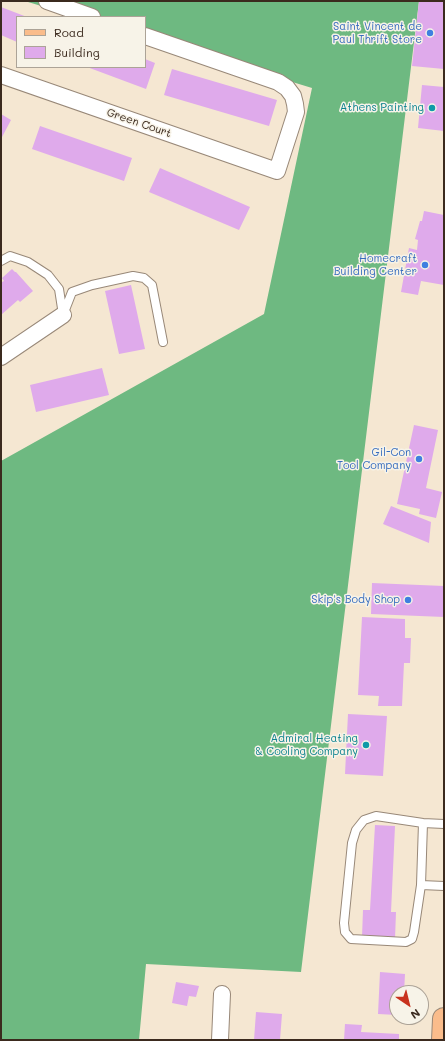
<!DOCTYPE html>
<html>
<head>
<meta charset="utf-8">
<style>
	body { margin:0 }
	#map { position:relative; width:445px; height:1041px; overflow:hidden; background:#f5e7d2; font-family:Mali,sans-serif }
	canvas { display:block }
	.frame { position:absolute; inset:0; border:2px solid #3b2a1e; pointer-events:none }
	.legend { position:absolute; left:16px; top:16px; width:130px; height:52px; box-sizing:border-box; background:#f7f3e8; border:1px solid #aca397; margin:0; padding:5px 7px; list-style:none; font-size:12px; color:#3b2a1e }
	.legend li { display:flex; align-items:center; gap:8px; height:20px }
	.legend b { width:20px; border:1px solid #aca397 }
	.north { position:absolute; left:389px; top:985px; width:40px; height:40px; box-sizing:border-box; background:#f7f3e8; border:1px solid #aca397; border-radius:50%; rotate:145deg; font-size:11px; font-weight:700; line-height:16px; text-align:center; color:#3b2a1e }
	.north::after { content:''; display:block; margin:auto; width:14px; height:18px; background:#c8321e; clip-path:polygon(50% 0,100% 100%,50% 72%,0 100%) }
</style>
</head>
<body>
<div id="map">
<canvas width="445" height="1041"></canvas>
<div class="frame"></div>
<ul class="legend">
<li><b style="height:5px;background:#fabc8b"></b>Road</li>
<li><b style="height:11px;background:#dfaaeb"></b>Building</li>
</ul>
<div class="north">N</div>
</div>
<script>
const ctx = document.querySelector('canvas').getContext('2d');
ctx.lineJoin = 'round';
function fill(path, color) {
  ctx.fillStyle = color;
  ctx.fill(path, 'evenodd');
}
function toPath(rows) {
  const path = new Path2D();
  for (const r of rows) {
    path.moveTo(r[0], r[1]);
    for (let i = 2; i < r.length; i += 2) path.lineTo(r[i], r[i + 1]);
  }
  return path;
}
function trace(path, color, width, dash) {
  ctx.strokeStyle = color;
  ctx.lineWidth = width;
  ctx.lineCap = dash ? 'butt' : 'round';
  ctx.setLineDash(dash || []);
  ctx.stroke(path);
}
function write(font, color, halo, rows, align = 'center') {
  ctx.font = font + ' Mali,sans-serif';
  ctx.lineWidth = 3;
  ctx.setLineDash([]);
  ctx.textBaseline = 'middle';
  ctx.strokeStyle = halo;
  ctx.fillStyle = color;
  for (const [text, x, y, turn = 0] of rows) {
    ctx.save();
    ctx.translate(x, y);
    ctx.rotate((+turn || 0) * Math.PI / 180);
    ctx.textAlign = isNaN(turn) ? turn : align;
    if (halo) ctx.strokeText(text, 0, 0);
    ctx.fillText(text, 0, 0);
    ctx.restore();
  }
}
fill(toPath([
	[28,1,419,1,301,972,146,964,139,1040,1,1040,1,461,264,314,312,88,145,37,145,17,78,17,28,2]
]), '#6eb981');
fill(toPath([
	[419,1,444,1,444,69,412,66],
	[1,7,27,17,17,17,17,42,1,35],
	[145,59,155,63,146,89,87,67,145,67],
	[172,69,277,100,269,126,164,95],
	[422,85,444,87,444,131,418,128],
	[1,114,11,120,1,139],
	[40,126,132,158,124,181,32,149],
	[160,168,250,207,239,230,149,192],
	[424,211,444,215,444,285,421,281,418,295,401,292,409,248,417,250,418,240,415,239,420,221,422,221],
	[12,269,15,272,16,272,33,291,20,302,18,300,1,315,1,280,2,282,4,281,2,278],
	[131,285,145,349,119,354,105,291],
	[102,368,109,395,36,412,30,385],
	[414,425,438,430,426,488,442,492,436,518,419,514,420,509,397,504],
	[391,506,431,522,429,543,383,524],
	[372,583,444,586,444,617,371,614],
	[362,617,405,619,405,638,411,638,410,663,404,663,402,706,378,706,379,696,358,695],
	[348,714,387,716,383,776,345,774],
	[375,825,395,826,391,912,396,912,395,939,362,937,363,910,370,910],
	[380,972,405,974,404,993,397,993,397,1015,378,1014],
	[176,982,199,986,196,997,189,996,187,1006,172,1003],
	[256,1012,282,1014,280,1040,254,1040],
	[345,1024,362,1025,361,1032,399,1034,399,1040,344,1040]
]), '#dfaaeb');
const lane = toPath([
	[1,261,10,256,28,262,48,275,59,289,63,315],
	[63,315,72,292,92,285,133,276,144,278,152,285,163,342],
	[423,823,421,885,414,932,412,939,406,942,351,939,345,932,344,923,352,843,356,830,364,820,376,816,423,823,444,824],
	[421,885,444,886]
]);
const street = toPath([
	[47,1,92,17],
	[1,75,277,171,296,112,295,104,293,96,287,88,278,82,145,36],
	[1,357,63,315],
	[220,1040,222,994]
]);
const primary = toPath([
	[443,1040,444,1019]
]);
trace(lane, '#988878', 10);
trace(street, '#988878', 18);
trace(primary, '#988878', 24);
trace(lane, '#fff', 8);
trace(street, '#fff', 16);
trace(primary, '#fabc8b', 22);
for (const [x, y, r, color] of [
	[430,33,4,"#3f7fe0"],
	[432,108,4,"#0f9aa8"],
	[425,265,4,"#3f7fe0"],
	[419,459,4,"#3f7fe0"],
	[408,600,4,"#3f7fe0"],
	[366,745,4,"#0f9aa8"]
]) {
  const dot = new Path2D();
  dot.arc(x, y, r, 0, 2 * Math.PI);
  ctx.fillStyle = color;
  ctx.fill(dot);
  trace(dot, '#f7f3e8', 1.5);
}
write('11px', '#366cbe', '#f7f3e8', [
	["Saint Vincent de",422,27],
	["Paul Thrift Store",422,40],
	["Homecraft",417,259],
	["Building Center",417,272],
	["Gil-Con",411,453],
	["Tool Company",411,466],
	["Skip's Body Shop",400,600]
], 'right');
write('11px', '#0d838f', '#f7f3e8', [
	["Athens Painting",424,108],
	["Admiral Heating",358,739],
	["& Cooling Company",358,752]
], 'right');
write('11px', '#3b2a1e', '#f7f3e8', [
	["Green Court",139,123,19]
]);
</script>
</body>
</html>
